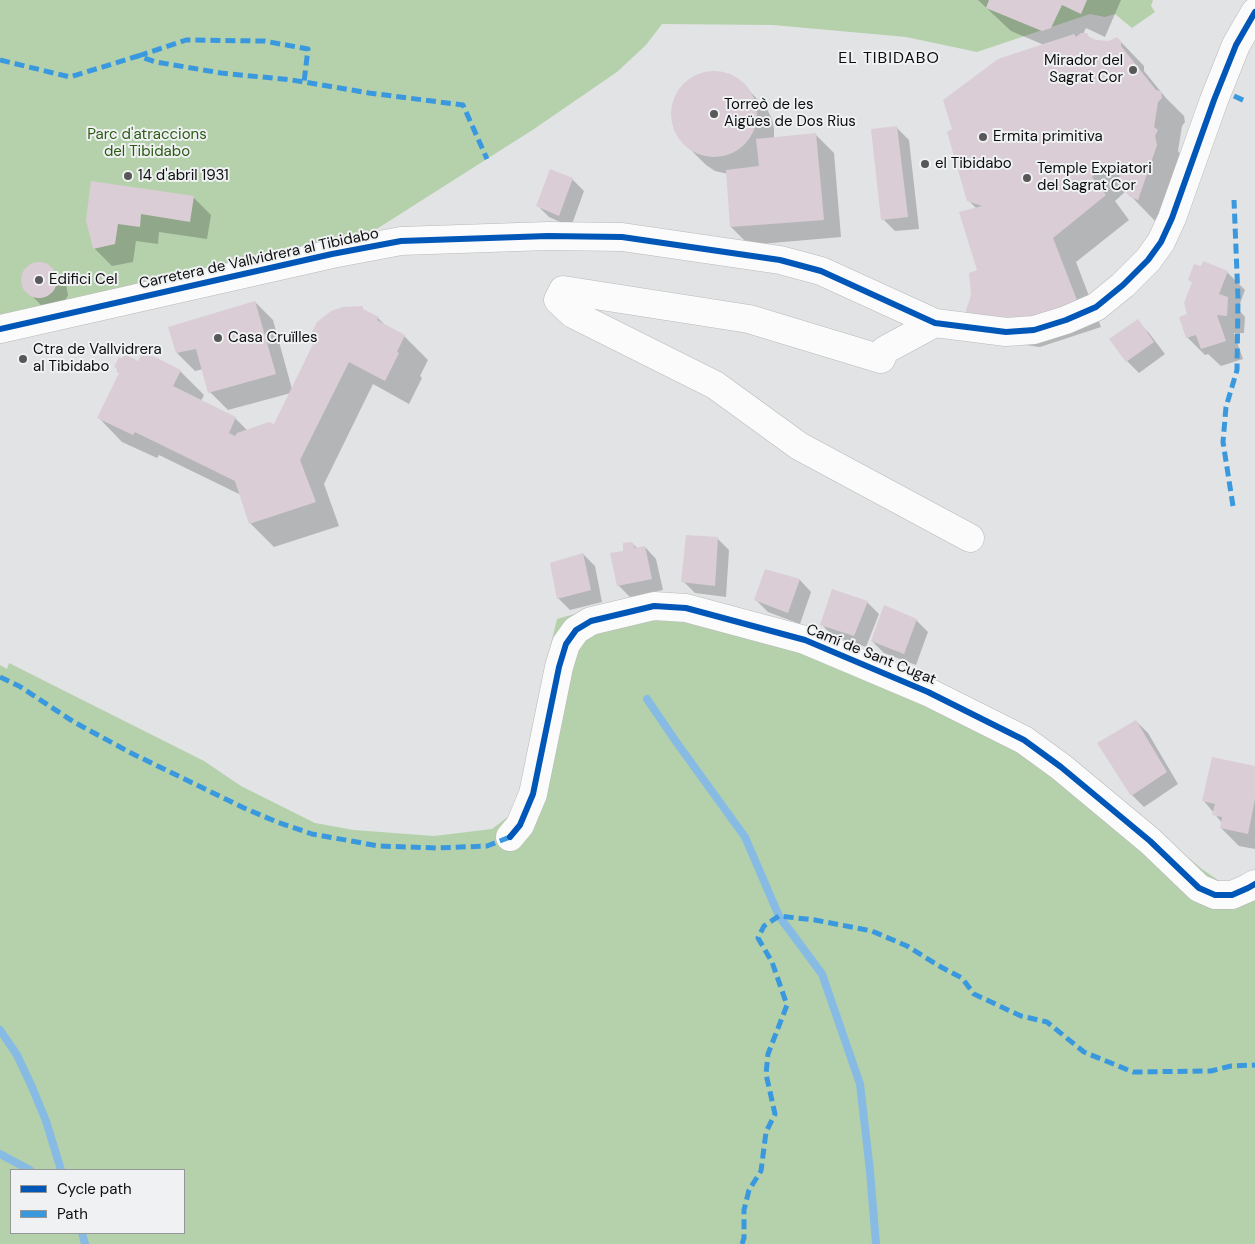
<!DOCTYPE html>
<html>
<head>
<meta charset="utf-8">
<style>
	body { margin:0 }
	#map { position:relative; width:1255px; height:1244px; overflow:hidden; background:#e2e3e4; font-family:"DM Sans",sans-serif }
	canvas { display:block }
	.legend { position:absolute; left:10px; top:1169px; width:175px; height:65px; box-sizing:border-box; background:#eff1f2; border:1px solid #959697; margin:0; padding:6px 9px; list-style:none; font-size:15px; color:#0d0d0e }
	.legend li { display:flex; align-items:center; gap:10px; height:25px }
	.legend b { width:25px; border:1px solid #959697 }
</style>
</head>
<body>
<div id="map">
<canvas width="1255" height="1244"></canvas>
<ul class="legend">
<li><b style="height:6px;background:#0057b8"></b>Cycle path</li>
<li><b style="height:6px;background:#3a99de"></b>Path</li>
</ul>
</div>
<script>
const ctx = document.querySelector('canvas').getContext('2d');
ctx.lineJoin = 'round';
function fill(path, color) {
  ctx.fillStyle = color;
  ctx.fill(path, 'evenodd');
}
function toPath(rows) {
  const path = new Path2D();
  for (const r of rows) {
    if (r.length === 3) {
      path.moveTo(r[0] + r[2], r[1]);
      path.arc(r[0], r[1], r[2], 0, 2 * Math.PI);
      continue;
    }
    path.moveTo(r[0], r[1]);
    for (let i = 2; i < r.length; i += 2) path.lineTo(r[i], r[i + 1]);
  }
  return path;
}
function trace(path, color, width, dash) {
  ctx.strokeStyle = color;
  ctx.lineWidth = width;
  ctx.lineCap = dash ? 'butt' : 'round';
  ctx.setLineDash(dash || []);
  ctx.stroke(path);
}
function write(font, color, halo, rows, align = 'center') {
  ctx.font = font + ' "DM Sans",sans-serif';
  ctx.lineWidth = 4;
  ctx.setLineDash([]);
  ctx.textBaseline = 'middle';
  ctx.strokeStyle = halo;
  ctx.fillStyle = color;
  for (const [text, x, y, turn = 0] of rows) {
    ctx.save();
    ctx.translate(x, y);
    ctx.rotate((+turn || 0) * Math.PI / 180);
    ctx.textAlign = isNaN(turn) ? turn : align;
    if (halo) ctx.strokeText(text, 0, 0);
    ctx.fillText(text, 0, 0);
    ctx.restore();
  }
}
fill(toPath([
	[0,0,1153,0,1151,6,1155,12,1132,28,1115,14,1105,17,1090,14,977,52,906,37,773,25,662,24,646,45,617,72,534,129,350,246,0,325],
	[673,598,888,665,1157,832,1202,869,1222,883,1249,876,1255,882,1255,1244,0,1244,0,665,7,669,9,663,204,761,241,786,315,823,354,830,434,836,492,829,518,809,529,761,540,689,557,619,606,605],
	[11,1170,184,1170,184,1233,11,1233]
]), '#b5d1ac');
fill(toPath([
	[978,0,1121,0,1105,37,1086,28,1083,34,1097,41,1120,41,1144,66,1144,71,1166,98,1184,116,1185,122,1182,126,1178,151,1181,155,1178,161,1180,169,1162,223,1155,221,1126,191,1115,201,1129,220,1076,262,1101,327,1040,347,989,340,979,271,977,209,968,200,1044,45,1011,31],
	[710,73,721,73,731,76,741,82,759,101,767,109,772,119,774,129,774,138,816,135,834,153,841,237,749,245,731,227,728,174,715,171,706,165,687,146,680,138,672,118,673,107,682,87,690,80,700,75],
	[897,128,909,140,919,229,895,231,883,219],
	[572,179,584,191,571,227,549,217,537,205],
	[193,197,211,215,207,239,159,232,158,244,136,241,133,262,112,266,94,248,87,220],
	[41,263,50,267,66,284,68,295,63,305,52,309,41,305,29,293,24,284,23,279,27,268,32,265],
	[1202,268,1227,272,1245,290,1238,309,1245,317,1244,333,1234,333,1243,359,1221,366,1208,354,1205,355,1187,337,1193,283,1189,280],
	[255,302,273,320,292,389,315,342,311,338,362,308,368,313,378,318,387,327,404,336,428,360,420,376,422,378,409,404,373,384,324,484,339,526,274,547,251,524,241,495,159,455,157,458,122,442,99,418,120,374,116,367,139,363,180,371,204,395,201,401,235,418,248,431,274,426,291,393,228,410,210,392,203,369,195,371,177,353],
	[1137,321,1149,333,1165,354,1139,373,1127,361],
	[717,538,729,550,726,597,695,593,683,581],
	[632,543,638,549,645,547,656,559,663,590,630,597,618,585,625,552],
	[583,554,595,566,602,602,570,610,558,598],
	[766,570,800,580,811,592,800,624,768,612,756,600],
	[867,602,879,614,866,647,833,636,821,624],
	[916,620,928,632,916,665,884,653,872,641],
	[1136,721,1148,733,1178,784,1144,807,1132,795],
	[1255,768,1255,849,1239,846,1221,828,1222,823,1204,801]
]), '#0003');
trace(toPath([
	[647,699,677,743,745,837,779,916,822,974,860,1084,870,1171,876,1244],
	[0,1030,17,1055,32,1087,46,1121,61,1170],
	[0,1154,30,1170],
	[82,1233,85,1244]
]), '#88bbe3', 8);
fill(toPath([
	[989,0,1087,0,1081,14,1062,5,1051,28,1042,31,986,8],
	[1081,33,1087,33,1089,37,1097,40,1109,41,1117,37,1121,41,1121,46,1156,90,1161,91,1162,98,1158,102,1154,127,1158,130,1155,136,1157,145,1138,200,1130,197,1115,180,1120,176,1108,163,1092,177,1106,195,1053,238,1078,303,1016,324,964,317,971,295,969,273,977,270,959,212,982,206,967,201,947,132,952,129,943,100,998,59,1074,34,1076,37],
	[714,114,43],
	[897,126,908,217,881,220,871,129],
	[816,133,824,220,730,227,726,170,759,166,756,139],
	[550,169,573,178,559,216,536,206],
	[91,181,194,196,190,222,141,214,140,227,118,224,115,244,93,249,86,220],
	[1203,261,1228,271,1219,294,1228,297,1227,316,1217,315,1226,341,1201,349,1196,335,1186,338,1179,317,1187,314,1184,303,1192,282,1188,280,1194,264,1201,266],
	[39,280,18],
	[255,301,276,374,208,393,196,349,176,353,168,327],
	[363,306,363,309,379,317,377,320,405,335,397,352,399,353,385,381,349,362,300,460,316,502,249,524,235,481,135,432,133,435,97,418,119,373,116,372,118,369,114,367,119,357,122,358,124,354,138,361,143,351,181,370,173,386,236,417,229,433,235,436,237,433,269,422,274,424,315,340,309,338,317,322,331,311,343,307],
	[1138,319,1154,342,1126,362,1109,339],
	[686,535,718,537,715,586,681,582],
	[632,542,635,548,645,546,652,579,617,586,610,553,623,551,623,543],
	[583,553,591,590,557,599,550,563],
	[765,569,800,579,788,613,754,600],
	[832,589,868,601,854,636,820,625],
	[884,605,917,619,904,654,871,641],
	[1136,720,1167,772,1131,796,1097,743],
	[1212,757,1255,766,1255,799,1248,834,1220,828,1222,817,1212,815,1215,804,1202,801]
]), '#dbcdd6');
const minor = toPath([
	[935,323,885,350,881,359,749,319,563,290,558,300,573,314,715,385,799,446,970,538],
	[0,329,332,254,401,241,548,236,622,237,780,260,821,271,935,323,1006,332,1034,330,1066,320,1096,307,1123,285,1148,260,1161,242,1172,218,1214,100,1236,45,1255,12],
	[510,837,520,825,533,794,559,667,566,644,576,630,591,621,654,606,686,608,805,640,928,692,1024,740,1061,767,1150,841,1199,888,1215,895,1232,895,1248,888,1255,884]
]);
trace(minor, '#b8b9ba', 29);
trace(minor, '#fbfbfb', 28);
trace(toPath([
	[138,56,186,40,264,41,308,49,304,82],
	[0,60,70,77,138,56,156,62,221,73,292,80,369,93,463,105,487,159],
	[1234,96,1245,101],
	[1233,506,1223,442,1226,407,1237,370,1238,298,1234,200],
	[0,677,19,686,74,722,131,753,244,808,277,822,312,834,379,846,437,848,487,846,510,837],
	[742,1244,744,1238,744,1210,749,1190,761,1171,766,1132,775,1114,766,1074,768,1054,787,1005,772,962,758,938,764,926,779,916,815,920,872,931,907,946,941,967,962,978,974,994,1021,1016,1047,1022,1084,1052,1133,1072,1211,1071,1231,1066,1255,1065]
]), '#3a99de', 5, [10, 5]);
trace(toPath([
	[0,329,332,254,401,241,548,236,622,237,780,260,821,271,935,323,1006,332,1034,330,1066,320,1096,307,1123,285,1148,260,1161,242,1172,218,1214,100,1236,45,1255,12],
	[510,837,520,825,533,794,559,667,566,644,576,630,591,621,654,606,686,608,805,640,928,692,1024,740,1061,767,1150,841,1199,888,1215,895,1232,895,1248,888,1255,884]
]), '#0057b8', 6);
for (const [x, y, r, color] of [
	[1133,70,5,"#585859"],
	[714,114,5,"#585859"],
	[983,137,5,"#585859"],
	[925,164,5,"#585859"],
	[128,176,5,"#585859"],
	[1027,178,5,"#585859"],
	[39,280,5,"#585859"],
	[218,338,5,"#585859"],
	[23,359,5,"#585859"]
]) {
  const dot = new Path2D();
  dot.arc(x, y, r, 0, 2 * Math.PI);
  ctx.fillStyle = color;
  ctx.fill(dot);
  trace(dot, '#eff1f2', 2);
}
write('15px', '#0d0d0e', '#eff1f2', [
	["Mirador del",1123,61,"right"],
	["Sagrat Cor",1123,78,"right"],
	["Torreò de les",724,105],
	["Aigües de Dos Rius",724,122],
	["Ermita primitiva",993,137],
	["el Tibidabo",935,164],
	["Temple Expiatori",1037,169],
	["del Sagrat Cor",1037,186],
	["14 d'abril 1931",138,176],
	["Edifici Cel",49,280],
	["Casa Cruïlles",228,338],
	["Ctra de Vallvidrera",33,350],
	["al Tibidabo",33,367]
], 'left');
write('15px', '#2b5b15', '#eff1f2', [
	["Parc d'atraccions",147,135],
	["del Tibidabo",147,152]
]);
write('15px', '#0d0d0e', '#eff1f2', [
	["Carretera de Vallvidrera al Tibidabo",259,259,-12],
	["Camí de Sant Cugat",871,655,22]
]);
ctx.letterSpacing = '1px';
write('16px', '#0d0d0e', '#eff1f2', [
	["EL TIBIDABO",889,59]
]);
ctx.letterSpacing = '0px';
</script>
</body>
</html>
